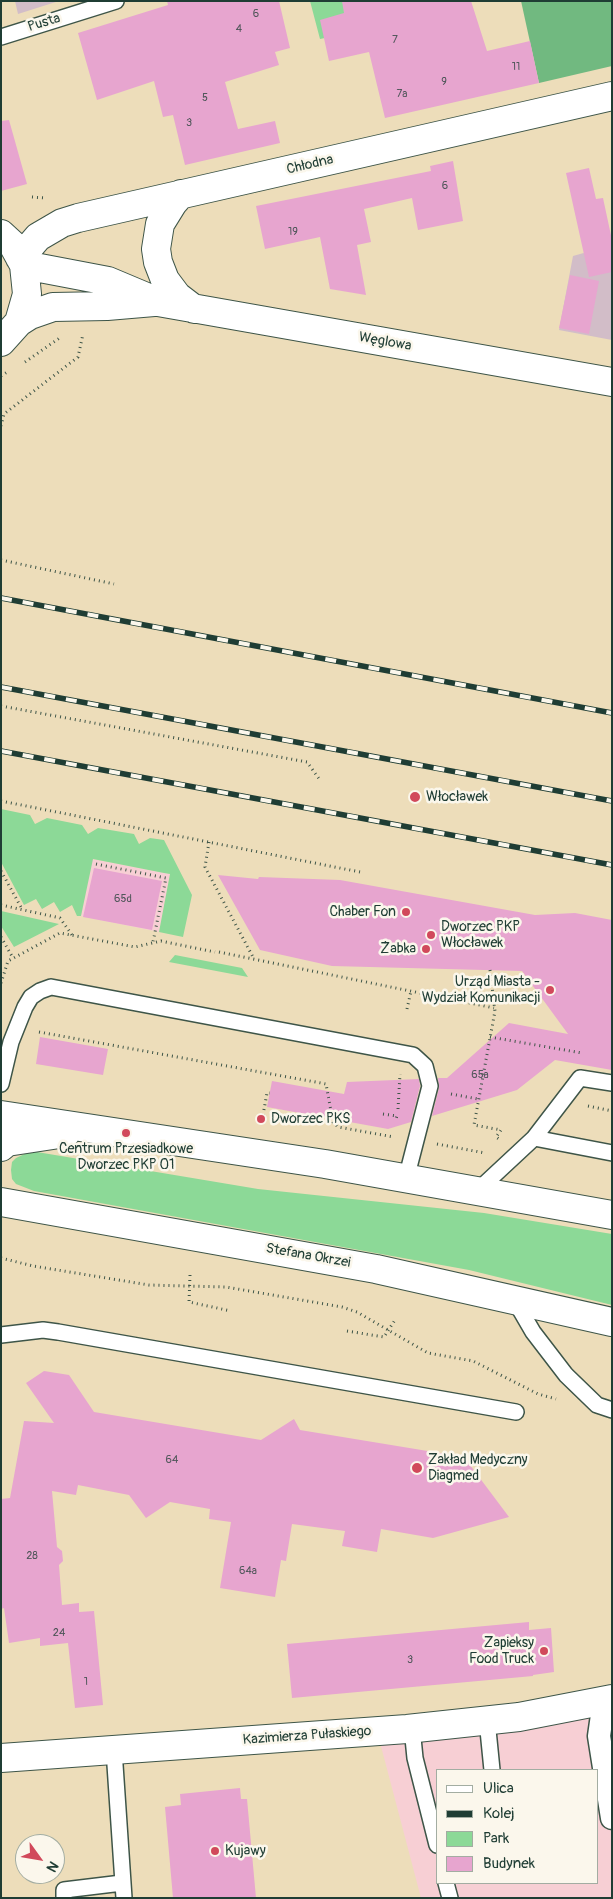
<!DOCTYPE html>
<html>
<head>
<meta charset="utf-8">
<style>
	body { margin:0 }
	#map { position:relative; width:613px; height:1899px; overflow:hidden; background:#edddba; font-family:Pangolin,sans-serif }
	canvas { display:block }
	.frame { position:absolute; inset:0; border:2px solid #1f3d34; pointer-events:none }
	.legend { position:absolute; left:436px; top:1769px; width:162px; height:115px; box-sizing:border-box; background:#fbf7ec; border:1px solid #a3ada2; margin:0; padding:6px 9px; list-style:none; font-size:15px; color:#1f3d34 }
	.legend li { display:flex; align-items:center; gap:10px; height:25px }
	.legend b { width:25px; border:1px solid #a3ada2 }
	.north { position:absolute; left:15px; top:1834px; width:50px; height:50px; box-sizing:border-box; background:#fbf7ec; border:1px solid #a3ada2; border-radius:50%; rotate:122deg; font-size:14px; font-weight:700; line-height:20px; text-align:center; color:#1f3d34 }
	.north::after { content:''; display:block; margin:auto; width:18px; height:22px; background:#d1495b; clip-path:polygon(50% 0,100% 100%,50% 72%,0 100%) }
</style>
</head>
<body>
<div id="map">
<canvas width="613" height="1899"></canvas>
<div class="frame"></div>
<ul class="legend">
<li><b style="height:6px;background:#fff"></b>Ulica</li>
<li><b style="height:6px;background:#1f3d34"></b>Kolej</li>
<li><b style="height:14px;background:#8cd997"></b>Park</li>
<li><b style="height:14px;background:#e7a5cf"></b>Budynek</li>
</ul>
<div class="north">N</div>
</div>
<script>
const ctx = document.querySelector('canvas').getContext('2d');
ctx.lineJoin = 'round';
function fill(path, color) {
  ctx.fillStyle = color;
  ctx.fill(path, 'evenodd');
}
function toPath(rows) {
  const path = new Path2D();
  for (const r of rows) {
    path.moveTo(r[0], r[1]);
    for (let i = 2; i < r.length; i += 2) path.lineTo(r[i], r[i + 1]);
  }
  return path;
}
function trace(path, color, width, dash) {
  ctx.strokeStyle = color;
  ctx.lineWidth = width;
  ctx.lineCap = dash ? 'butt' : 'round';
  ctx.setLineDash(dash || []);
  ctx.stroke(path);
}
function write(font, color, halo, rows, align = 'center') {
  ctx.font = font + ' Pangolin,sans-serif';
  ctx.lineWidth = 5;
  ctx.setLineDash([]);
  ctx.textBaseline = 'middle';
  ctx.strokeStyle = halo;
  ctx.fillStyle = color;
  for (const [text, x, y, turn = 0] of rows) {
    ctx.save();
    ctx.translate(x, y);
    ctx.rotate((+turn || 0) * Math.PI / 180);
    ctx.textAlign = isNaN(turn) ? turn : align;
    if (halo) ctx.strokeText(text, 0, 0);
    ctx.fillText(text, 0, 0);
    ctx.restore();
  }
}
fill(toPath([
	[92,859,170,874,159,932,81,916],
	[612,1699,612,1898,421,1898,377,1731],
	[437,1770,597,1770,597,1883,437,1883]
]), '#f7cfd4');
fill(toPath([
	[15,1,59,1,18,14],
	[612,245,612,340,559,330,573,256]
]), '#d2bdc8');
fill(toPath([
	[310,1,378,1,339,35,320,39],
	[1,809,30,815,35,824,47,818,82,825,88,834,98,828,134,834,139,844,150,838,164,840,192,895,183,937,159,932,170,874,164,873,93,859,81,916,77,916,72,905,60,912,54,902,42,909,36,899,24,905,1,862],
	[1,911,59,924,14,947,1,926],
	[175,955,242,968,248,977,169,962],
	[31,1151,258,1189,484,1213,612,1234,612,1305,469,1270,34,1191,16,1184,12,1179,11,1170,12,1162,16,1158]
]), '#8cd997');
fill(toPath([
	[521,1,612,1,612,66,539,83]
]), '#71b980');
fill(toPath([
	[167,1,279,1,290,48,275,52,279,65,225,82,238,129,275,121,280,143,185,165,173,115,163,117,154,81,97,100,78,33,168,5],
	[342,1,471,1,487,51,530,41,539,83,385,118,369,52,329,61,320,20,344,13],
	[9,120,27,184,1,191,1,121],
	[453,161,463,221,418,230,412,198,364,209,371,242,357,245,366,295,330,289,320,237,265,249,256,206,431,171,430,166],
	[589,168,596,199,603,198,612,240,612,272,589,277,566,173],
	[570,275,599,281,589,334,559,328],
	[94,868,162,881,152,930,83,917],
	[218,875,258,879,259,877,340,880,535,915,575,913,612,920,612,1070,555,1060,517,1090,432,1116,439,1088,438,1078,447,1078,509,1023,568,1034,522,971,332,966,260,950],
	[40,1037,108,1049,103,1075,36,1064],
	[419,1079,420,1086,411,1122,388,1129,267,1107,272,1081,344,1094,347,1082],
	[44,1371,69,1375,94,1412,261,1440,294,1419,300,1430,464,1457,509,1517,433,1538,381,1529,377,1552,342,1546,345,1531,292,1524,286,1561,281,1560,275,1597,220,1588,231,1522,209,1519,210,1509,170,1502,146,1518,129,1495,78,1485,76,1495,52,1491,57,1547,62,1551,63,1561,59,1565,62,1605,79,1603,79,1612,94,1611,103,1705,75,1708,68,1643,40,1646,40,1638,9,1643,4,1608,1,1609,1,1499,10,1498,24,1421,54,1423,26,1383],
	[529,1622,529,1630,551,1628,554,1672,533,1675,533,1676,292,1698,287,1644],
	[240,1788,241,1799,247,1799,256,1898,173,1898,165,1807,181,1805,180,1794]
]), '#e7a5cf');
const service = toPath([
	[1,37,116,1],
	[1,1084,11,1042,25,1007,31,997,40,991,51,987,413,1055,425,1066,430,1086,406,1179],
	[534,1138,612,1153],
	[476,1192,534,1138,580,1078,612,1083],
	[515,1301,533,1332,566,1375,597,1405,612,1410],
	[1,1335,43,1330,58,1332,516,1412],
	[487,1720,492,1770],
	[412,1728,415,1758,437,1845],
	[114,1750,124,1898],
	[446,1883,450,1898],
	[64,1898,64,1890,122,1883]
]);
const pedestrian = toPath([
	[604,1701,599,1736,612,1818]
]);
const minor = toPath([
	[1,1758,407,1729,519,1717,612,1699]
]);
const tertiary = toPath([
	[181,194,173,203,160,224,156,249,158,262,165,280,177,296,194,309],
	[1,234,13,245,24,265,27,294,19,322,1,342],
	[20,258,38,237,62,223,78,218,612,96],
	[24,265,108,281,158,302,612,382],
	[19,322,30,315,53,307,107,306,154,302]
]);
const primary = toPath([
	[1,1115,325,1164,612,1215],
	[1,1147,7,1142,66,1133],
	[1,1202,376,1269,612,1322]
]);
trace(service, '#3e5548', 18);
trace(pedestrian, '#3e5548', 25);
trace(minor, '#3e5548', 30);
trace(tertiary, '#3e5548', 30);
trace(primary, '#3e5548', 30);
trace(toPath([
	[32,197,45,198],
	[25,362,61,337],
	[1,376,9,371],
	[1,426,4,414,78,357,83,334],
	[1,560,114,584],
	[1,706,307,762,320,780],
	[1,801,360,872],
	[209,842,205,867,254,959],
	[96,864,166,878,153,942],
	[1,871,22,909],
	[1,905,60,918,72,935],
	[1,937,13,958],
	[219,952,494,1008],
	[490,970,495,1011,474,1125,501,1130,496,1137,499,1139],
	[1,983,8,961,60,933,135,947,161,941,215,952],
	[407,1009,411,991],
	[39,1032,321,1083,326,1084,333,1122,338,1127,394,1137],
	[490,1037,582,1053],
	[451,1094,478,1099],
	[588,1106,612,1111],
	[398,1109,400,1074],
	[383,1114,397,1116,396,1119],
	[263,1115,267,1093,270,1093],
	[437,1144,485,1153],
	[1,1258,33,1266,149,1285,226,1287,342,1307,357,1312,428,1353,473,1361,538,1394,556,1399],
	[190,1275,189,1302,231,1311],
	[347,1331,384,1337,395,1320]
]), '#3e5548', 3, [1, 4]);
trace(service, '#fff', 15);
trace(pedestrian, '#fff', 22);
trace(minor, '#fff', 28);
trace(tertiary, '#fff', 28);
trace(primary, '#fff', 28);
const rail = toPath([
	[1,598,612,713],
	[1,687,612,801],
	[1,751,612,865]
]);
trace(rail, '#1f3d34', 5.5);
trace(rail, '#fbf7ec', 4, [11]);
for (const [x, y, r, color] of [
	[415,797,6,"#d1495b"],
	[406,912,5,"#d1495b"],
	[431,935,5,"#d1495b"],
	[426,949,5,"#d1495b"],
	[550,990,5,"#d1495b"],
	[261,1119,5,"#d1495b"],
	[126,1133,5,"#d1495b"],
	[417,1468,6,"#d1495b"],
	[544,1651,5,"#d1495b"],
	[215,1851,5,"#d1495b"]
]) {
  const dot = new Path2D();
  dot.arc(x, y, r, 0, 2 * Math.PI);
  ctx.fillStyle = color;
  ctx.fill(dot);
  trace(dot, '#fbf7ec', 2);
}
write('11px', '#51575b', null, [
	["6",256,14],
	["4",239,29],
	["7",395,40],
	["11",516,67],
	["9",444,82],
	["7a",402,94],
	["5",205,98],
	["3",189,123],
	["6",445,186],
	["19",293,232],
	["65d",123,899],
	["65a",480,1075],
	["64",172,1460],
	["28",32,1556],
	["64a",248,1571],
	["24",59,1633],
	["3",410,1660],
	["1",86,1682]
]);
write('14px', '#1f3d34', '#fbf7ec', [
	["Pusta",44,23,-17],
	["Chłodna",310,165,-13],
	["Węglowa",385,342,10],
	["Stefana Okrzei",308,1256,10],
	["Kazimierza Pułaskiego",307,1736,-4]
]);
write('14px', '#1f3d34', '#fbf7ec', [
	["Włocławek",426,797],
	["Chaber Fon",396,912,"right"],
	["Dworzec PKP",441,927],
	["Włocławek",441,943],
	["Żabka",416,949,"right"],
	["Urząd Miasta -",540,982,"right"],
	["Wydział Komunikacji",540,998,"right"],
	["Dworzec PKS",271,1119],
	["Centrum Przesiadkowe",126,1149,"center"],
	["Dworzec PKP 01",126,1165,"center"],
	["Zakład Medyczny",428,1460],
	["Diagmed",428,1476],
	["Zapieksy",534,1643,"right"],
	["Food Truck",534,1659,"right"],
	["Kujawy",225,1851]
], 'left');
</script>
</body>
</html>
